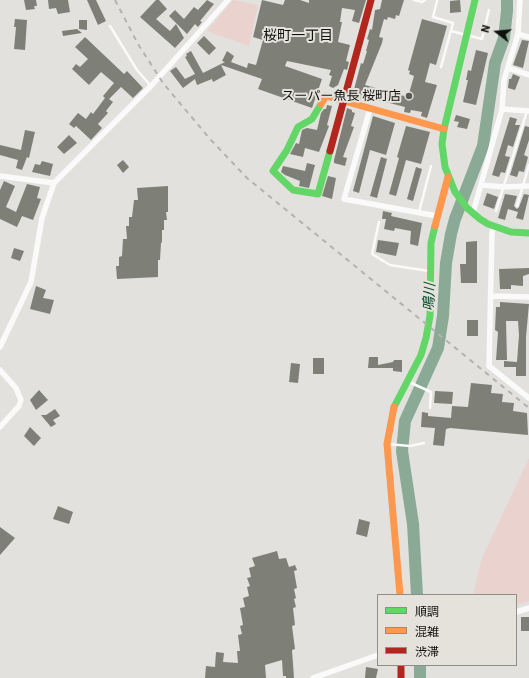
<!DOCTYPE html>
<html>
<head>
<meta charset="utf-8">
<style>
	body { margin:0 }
	#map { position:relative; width:529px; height:678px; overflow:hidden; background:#e2e1dd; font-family:Barlow,"Noto Sans JP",sans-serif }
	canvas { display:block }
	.legend { position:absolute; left:377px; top:594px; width:140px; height:72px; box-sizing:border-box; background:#e4e2db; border:1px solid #8f8e89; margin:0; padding:5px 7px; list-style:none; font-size:12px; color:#10100d }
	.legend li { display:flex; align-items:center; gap:8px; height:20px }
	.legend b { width:20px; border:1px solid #8f8e89 }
	.north { position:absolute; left:477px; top:12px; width:40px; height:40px; -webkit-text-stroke:3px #e4e2db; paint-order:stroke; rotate:286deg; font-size:11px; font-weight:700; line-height:16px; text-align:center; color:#10100d }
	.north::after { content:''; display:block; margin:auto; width:14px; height:18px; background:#10100d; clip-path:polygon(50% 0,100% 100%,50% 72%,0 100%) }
</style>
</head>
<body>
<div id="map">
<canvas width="529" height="678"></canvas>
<ul class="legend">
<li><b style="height:5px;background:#63d668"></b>順調</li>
<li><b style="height:5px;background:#ff974d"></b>混雑</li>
<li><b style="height:5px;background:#b3261e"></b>渋滞</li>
</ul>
<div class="north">N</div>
</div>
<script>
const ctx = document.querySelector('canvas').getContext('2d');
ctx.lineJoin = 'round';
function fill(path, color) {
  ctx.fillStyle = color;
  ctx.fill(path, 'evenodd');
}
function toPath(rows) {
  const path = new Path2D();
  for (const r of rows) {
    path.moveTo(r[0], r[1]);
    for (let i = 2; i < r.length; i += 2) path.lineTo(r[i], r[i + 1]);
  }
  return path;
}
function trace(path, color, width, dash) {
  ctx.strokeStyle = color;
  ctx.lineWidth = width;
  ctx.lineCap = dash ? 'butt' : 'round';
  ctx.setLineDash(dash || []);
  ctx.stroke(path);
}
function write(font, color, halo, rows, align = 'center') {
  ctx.font = font + ' Barlow,"Noto Sans JP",sans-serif';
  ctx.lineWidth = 4;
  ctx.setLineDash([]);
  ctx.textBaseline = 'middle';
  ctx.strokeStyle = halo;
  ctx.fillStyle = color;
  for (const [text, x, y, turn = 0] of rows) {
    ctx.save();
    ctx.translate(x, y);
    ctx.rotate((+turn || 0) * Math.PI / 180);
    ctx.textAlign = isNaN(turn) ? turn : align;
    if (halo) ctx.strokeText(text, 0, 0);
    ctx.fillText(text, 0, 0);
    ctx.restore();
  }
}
fill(toPath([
	[233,0,258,5,249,46,207,31],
	[529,458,529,601,516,605,516,595,473,595,482,558]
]), '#ead2ce');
trace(toPath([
	[417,595,413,524,402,451,405,421,438,348,443,316,446,263,451,234,455,219,483,146,495,63,504,38,507,11,507,0],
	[420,665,420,678]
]), '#8baa96', 12);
fill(toPath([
	[24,0,36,0,37,6,34,6,35,9,26,10],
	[48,0,68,0,70,12,58,14,56,8,49,9],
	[87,0,96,0,106,21,98,25],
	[156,0,159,0,167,9,156,19,170,31,176,24,184,38,175,48,140,17],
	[207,0,214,4,200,21,202,22,198,27,195,24,187,34,169,16,175,10,184,19,194,7,198,10],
	[262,0,283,5,285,0,300,0,309,3,309,0,366,0,359,23,352,21,355,10,342,8,340,22,342,22,338,42,350,45,346,61,349,62,347,70,344,69,338,85,333,88,329,86,332,76,329,75,331,70,287,61,285,66,322,79,312,108,258,89,262,79,221,65,226,75,213,82,212,79,197,85,195,79,183,88,170,71,176,67,185,79,195,74,185,57,187,56,186,54,191,51,203,73,225,62,222,61,227,51,234,56,231,62,247,68,248,63,256,65,263,40,253,37],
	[382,0,404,0,399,16,396,15,395,19,388,17,387,20,384,19,379,37,383,38,382,43,365,85,408,97,414,76,409,74,410,71,408,70,422,19,447,26,436,65,430,63,425,82,437,85,427,118,421,116,422,112,411,110,410,113,404,112,405,107,378,100,361,95,360,101,352,97,361,63,363,64,367,51,366,51,369,40,367,39,370,29,372,30,375,10,380,9],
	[460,0,461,12,450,13,450,1],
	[15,19,27,20,25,50,14,49,16,27,14,27],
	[79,20,87,20,87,30,79,29],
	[77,29,82,33,63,36,62,31],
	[204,36,216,48,209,55,197,43],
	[85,37,124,74,127,71,143,88,133,98,121,87,109,99,113,102,106,111,108,113,98,124,102,128,91,140,76,126,74,128,69,124,78,113,86,119,91,112,93,114,105,98,103,96,114,83,101,72,89,85,72,69,76,64,80,67,88,59,75,47],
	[522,40,529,41,523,68,513,65],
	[476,50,488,53,476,105,463,102,468,80,466,80,468,70,471,71],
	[513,74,520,77,515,90,508,88,509,79,511,79],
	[327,105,332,106,327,125,329,126,319,152,305,148,303,157,290,154,296,143,299,144,302,130,307,128,317,130,321,113,324,109,326,109],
	[347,108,352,110,352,112,355,113,351,126,354,127,343,157,347,158,345,166,334,163,334,160],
	[456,115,470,119,467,129,457,127,459,122,454,121],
	[373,116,395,123,386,155,370,150,359,193,353,191],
	[510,117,517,119,515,125,520,125,513,147,508,145,505,156,510,157,505,173,501,172,499,177,492,175],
	[406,126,430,132,421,164,406,160,396,196,389,194,399,158,397,157],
	[525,126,529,127,529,140,524,155,528,157,524,172,519,171,517,177,510,175],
	[25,130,35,132,29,158,27,157,22,170,16,168,18,160,0,155,0,145,21,150],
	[69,135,77,143,64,154,57,147],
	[381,157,387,159,377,198,370,196],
	[123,160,129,167,123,173,117,165],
	[42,161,53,164,50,176,32,172,35,164,40,165],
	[307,163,315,165,309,188,299,186,300,181,285,175,281,172,283,166,305,171],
	[416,167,422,169,413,201,407,199],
	[328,176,336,178,332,199,322,196],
	[4,181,15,186,6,207,16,212,27,184,40,187,37,198,41,199,33,220,22,216,17,227,0,219,0,190],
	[168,186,168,212,166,212,167,220,164,220,164,230,162,230,162,242,161,243,160,260,158,260,158,277,117,279,116,266,119,266,119,257,122,256,123,239,127,239,126,226,129,226,129,217,132,217,134,200,138,200,137,188],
	[487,193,498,197,494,209,483,205],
	[505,194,517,196,514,206,517,209,519,207,524,194,529,195,523,220,516,218,518,212,508,209,505,220,498,218],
	[383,211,392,213,391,216,422,223,418,246,410,244,411,231,395,228,394,231,384,229,386,219,382,219],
	[378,240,399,243,396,256,376,252],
	[477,241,477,283,461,283,460,264,466,264,466,242],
	[14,248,24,251,20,261,11,258],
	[529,268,529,274,523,276,523,286,511,285,511,289,500,289,499,269],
	[36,286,46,290,43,298,54,300,50,314,30,309],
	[500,302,529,304,526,337,526,376,516,376,516,367,504,367,504,361,517,362,519,335,518,321,506,321,507,360,496,360,498,332,495,330,496,307,500,307],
	[467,320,478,320,478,336,467,336],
	[369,357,378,357,378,365,393,362,394,360,402,360,402,372,393,371,393,368,368,368],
	[313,358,324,358,324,374,313,374],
	[291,363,300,364,298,383,289,382],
	[471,383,492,385,491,393,503,394,502,402,514,403,513,411,527,413,528,435,450,428,446,429,444,446,433,445,435,428,421,427,422,412,428,413,428,416,451,418,452,406,468,407],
	[39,390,48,400,36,410,30,400],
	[435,391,453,392,452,404,434,403],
	[55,409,60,416,53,420,56,424,51,427,41,415,46,415],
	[30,427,41,438,34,446,24,436],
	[58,506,73,512,69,524,53,519],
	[359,519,370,522,367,537,356,534],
	[0,527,15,538,0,555],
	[277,551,279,559,286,558,289,567,295,565,297,570,294,571,297,588,294,589,296,598,294,599,296,607,293,608,295,625,292,626,295,649,292,650,294,678,286,678,286,676,283,676,282,660,265,665,266,678,205,678,206,666,215,667,216,652,224,653,223,662,238,663,237,651,240,651,238,635,242,634,240,626,243,625,240,608,245,607,243,598,249,596,247,587,250,586,247,578,251,577,249,568,255,566,252,558],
	[521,617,529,617,529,631,521,631],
	[366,667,378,669,376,678,365,678]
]), '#7e8077');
trace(toPath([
	[414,0,422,2,425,0],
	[437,1,433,17,453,23,441,67],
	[110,26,137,70,151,86],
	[451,31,482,39,489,10],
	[517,206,529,165],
	[496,211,527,111],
	[419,212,431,166],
	[379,222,372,254,390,265,429,271],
	[409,382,431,392,430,408],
	[387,444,410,446,424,443]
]), '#fbfafa', 2.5);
trace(toPath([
	[518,34,529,37],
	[508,68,529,75],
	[370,109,344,199,437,216],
	[502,109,529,111],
	[0,176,54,183],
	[481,185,504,187,529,186],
	[473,213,502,109,504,80,518,34,520,0],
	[494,226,492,233,489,366,529,398],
	[491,296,529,297],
	[0,347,31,282,42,218,54,183,151,86,228,0],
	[0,370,16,388,21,400,19,406,0,427],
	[516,612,529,608],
	[313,678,378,655]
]), '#fbfafa', 5.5);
trace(toPath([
	[475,0,444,129,442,144,445,167,455,192,467,208,480,219,488,224,511,232,529,233],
	[321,104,312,119,298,127,287,150,273,171,293,190,318,194,330,151],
	[394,407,421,355,426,338,430,316,431,243,435,226]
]), '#63d668', 7);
trace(toPath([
	[321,104,326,96,444,129],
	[435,226,448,177],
	[394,407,387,444,400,595]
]), '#ff974d', 7);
trace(toPath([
	[330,151,371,0],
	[401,665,401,678]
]), '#b3261e', 7);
trace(toPath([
	[115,0,138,44,163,83,210,139,247,178,529,408]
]), '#b2b2b1', 2, [5, 5]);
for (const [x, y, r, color] of [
	[409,96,4,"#5a5956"]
]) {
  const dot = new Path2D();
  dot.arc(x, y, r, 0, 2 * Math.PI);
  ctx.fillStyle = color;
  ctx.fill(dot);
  trace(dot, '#e4e2db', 1.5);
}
write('13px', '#10100d', '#e4e2db', [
	["スーパー魚長 桜町店",401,96]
], 'right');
write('14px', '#10100d', '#e4e2db', [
	["桜町一丁目",298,35]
]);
write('italic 14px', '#074328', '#e4e2db', [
	["鳴川",429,297,-87]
]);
</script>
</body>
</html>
